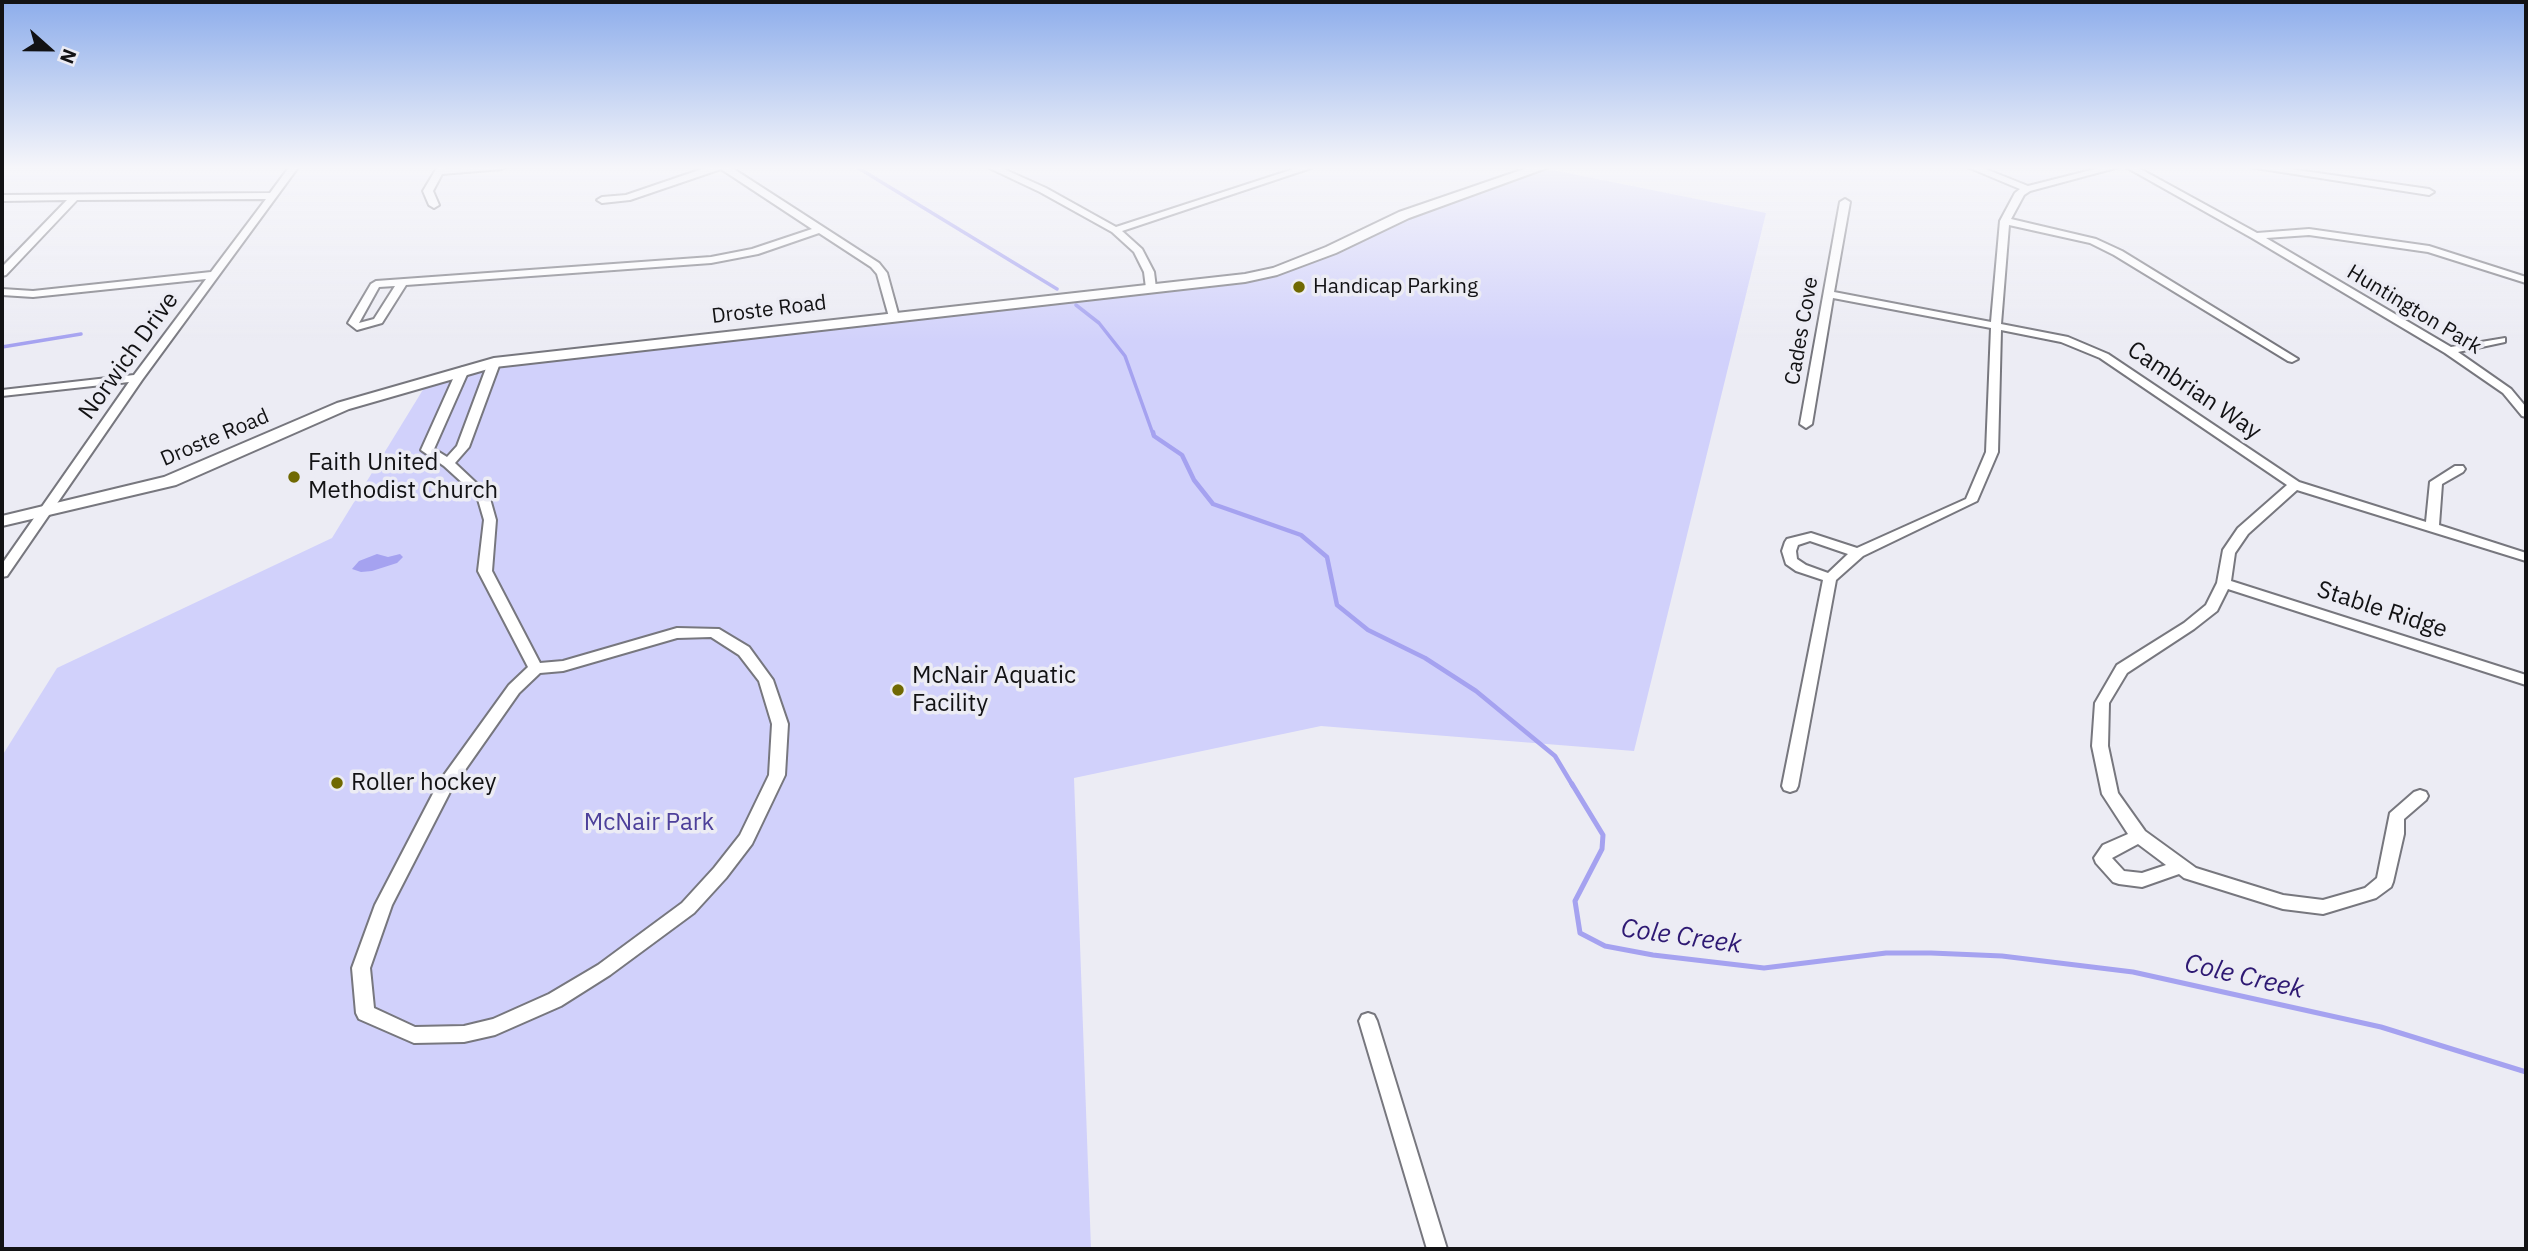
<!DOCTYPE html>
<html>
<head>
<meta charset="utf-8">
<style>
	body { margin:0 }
	#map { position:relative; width:2528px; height:1251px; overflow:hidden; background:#ececf4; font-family:"IBM Plex Sans",sans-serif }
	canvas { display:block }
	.frame { position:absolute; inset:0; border:4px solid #121214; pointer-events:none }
	.north { position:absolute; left:14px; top:14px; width:70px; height:70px; -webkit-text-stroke:5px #ececf4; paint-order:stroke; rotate:111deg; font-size:19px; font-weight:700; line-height:28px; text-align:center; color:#121214 }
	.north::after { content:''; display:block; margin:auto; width:24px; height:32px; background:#121214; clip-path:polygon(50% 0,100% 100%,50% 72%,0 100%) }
</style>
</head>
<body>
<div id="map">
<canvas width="2528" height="1251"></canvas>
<div class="frame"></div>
<div class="north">N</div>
</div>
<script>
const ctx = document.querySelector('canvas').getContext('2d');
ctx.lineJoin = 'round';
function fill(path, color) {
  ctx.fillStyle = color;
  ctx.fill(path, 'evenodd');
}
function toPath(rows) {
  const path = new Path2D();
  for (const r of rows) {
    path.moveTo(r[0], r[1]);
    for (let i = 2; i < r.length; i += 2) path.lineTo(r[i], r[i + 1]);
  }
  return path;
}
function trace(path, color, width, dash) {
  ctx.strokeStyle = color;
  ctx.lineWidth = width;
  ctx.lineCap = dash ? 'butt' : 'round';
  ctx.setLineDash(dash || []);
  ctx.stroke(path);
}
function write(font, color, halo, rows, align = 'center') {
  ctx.font = font + ' "IBM Plex Sans",sans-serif';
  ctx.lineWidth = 7;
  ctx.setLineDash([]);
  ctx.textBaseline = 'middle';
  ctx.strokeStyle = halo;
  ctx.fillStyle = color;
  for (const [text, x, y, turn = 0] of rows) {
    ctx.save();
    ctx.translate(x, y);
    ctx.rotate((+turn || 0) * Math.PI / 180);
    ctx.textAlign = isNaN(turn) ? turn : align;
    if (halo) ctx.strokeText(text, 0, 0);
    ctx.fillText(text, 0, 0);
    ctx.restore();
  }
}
fill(toPath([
	[1543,168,1766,213,1634,751,1321,726,1074,778,1091,1249,2,1249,2,756,57,668,332,538,424,388,475,367,1277,271,1404,215]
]), '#d1d1fb');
fill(toPath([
	[377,554,388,557,400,554,403,557,397,563,372,571,361,572,352,569,359,561]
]), '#a5a2f0');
trace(toPath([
	[855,166,1057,289],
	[1076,305,1099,323,1125,356,1153,434],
	[2,347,81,334]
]), '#a5a2f0', 3.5);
trace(toPath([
	[1153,432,1154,436,1182,455,1194,480,1213,504,1301,535,1327,557,1337,605,1368,630,1425,658,1476,691,1555,756,1573,786]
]), '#a5a2f0', 4.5);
trace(toPath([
	[1572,784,1603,835,1602,849,1575,901,1580,933,1605,946,1653,955,1764,968,1886,953,1931,953,2002,956,2133,972,2381,1027,2526,1072]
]), '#a5a2f0', 5);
const street = toPath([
	[290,166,299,166,142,380,7,576,2,577,2,564,129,382,2,396,2,390,134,375,206,279,33,297,2,295,2,289,33,291,211,272,266,199,77,200,6,275,2,276,2,267,67,200,2,201,2,195,270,193,290,166],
	[438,166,447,166,446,169,506,166,502,169,442,174,433,191,439,205,434,208,429,205,423,191,438,166],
	[711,166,729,166,879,263,887,273,899,317,898,319,894,320,889,317,877,274,871,267,819,233,758,254,711,263,406,285,382,323,357,330,348,323,371,284,376,281,711,257,752,249,812,229,721,169,630,200,602,203,597,200,602,197,626,195,711,166],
	[395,286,374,319,359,323,379,287,395,286],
	[985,166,997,166,1046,188,1116,227,1303,166,1317,166,1122,231,1142,249,1154,272,1156,288,1151,291,1146,288,1144,272,1134,252,1112,232,1040,192,985,166],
	[1965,166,1978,166,2028,186,2107,166,2123,166,2030,191,2024,195,2011,219,2096,239,2122,251,2298,359,2292,362,2288,361,2114,255,2090,243,2009,225,2001,324,2068,337,2108,354,2299,482,2426,522,2430,482,2455,466,2463,466,2465,469,2463,472,2442,484,2439,525,2526,553,2526,561,2297,490,2248,534,2235,553,2231,581,2526,675,2526,685,2228,589,2217,611,2194,629,2127,673,2109,703,2108,746,2118,793,2145,831,2196,868,2283,895,2323,900,2365,888,2377,878,2390,813,2414,792,2420,790,2426,792,2428,796,2426,800,2404,819,2404,834,2393,882,2391,887,2376,898,2323,914,2283,909,2184,878,2179,874,2142,887,2119,884,2113,882,2096,863,2094,858,2103,845,2128,834,2102,794,2092,746,2095,703,2117,665,2184,623,2206,605,2217,583,2223,550,2238,528,2287,485,2100,358,2061,342,2001,330,1998,452,1977,501,1863,556,1836,580,1798,786,1796,790,1790,792,1784,790,1782,786,1823,580,1796,571,1786,564,1782,551,1785,542,1787,539,1811,533,1857,548,1966,499,1986,452,1991,328,1833,298,1812,424,1806,428,1800,424,1840,202,1845,199,1850,202,1834,292,1991,322,2000,221,2015,193,2020,189,1965,166],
	[1810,541,1848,554,1828,573,1806,565,1797,559,1796,551,1798,545,1810,541],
	[2138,844,2166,865,2142,873,2124,871,2112,858,2138,844],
	[2124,166,2135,166,2257,233,2309,229,2429,246,2526,277,2526,283,2428,252,2309,235,2266,238,2451,347,2505,338,2505,342,2458,352,2511,389,2526,407,2526,417,2522,416,2503,393,2445,353,2252,238,2124,166],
	[2243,166,2269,166,2429,189,2434,192,2429,195,2243,166],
	[494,360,500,363,469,447,455,463,489,495,496,520,492,571,540,663,563,661,677,628,719,629,749,647,773,680,788,724,785,775,752,844,726,878,694,913,610,975,561,1006,495,1035,464,1042,414,1043,359,1019,356,1013,352,968,375,905,439,782,509,685,528,667,478,571,484,520,477,496,444,466,421,450,457,370,463,367,469,370,434,449,447,457,457,446,488,363,494,360],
	[711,637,739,655,759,681,772,724,769,775,740,835,714,868,682,903,598,965,549,994,493,1019,464,1026,415,1027,374,1008,370,968,392,905,451,790,519,693,540,673,563,671,677,638,711,637],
	[1368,1013,1374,1015,1377,1021,1447,1249,1427,1249,1359,1021,1362,1015,1368,1013]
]);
const secondary = toPath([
	[1533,166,1552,166,1409,218,1336,253,1277,275,1245,282,495,367,349,409,176,485,2,526,2,516,164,477,337,403,494,358,1245,274,1273,268,1326,247,1399,212,1533,166]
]);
trace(street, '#77777e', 4);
trace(secondary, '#77777e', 4);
fill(street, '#fff');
fill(secondary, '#fff');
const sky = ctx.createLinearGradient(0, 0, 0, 342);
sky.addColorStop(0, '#8dadeb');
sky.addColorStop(0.49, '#f6f6fa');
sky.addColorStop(1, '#f6f6fa00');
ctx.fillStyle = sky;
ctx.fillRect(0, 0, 2528, 342);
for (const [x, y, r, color] of [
	[1299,287,7,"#706902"],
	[294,477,7,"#706902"],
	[898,690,7,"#706902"],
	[337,783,7,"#706902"]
]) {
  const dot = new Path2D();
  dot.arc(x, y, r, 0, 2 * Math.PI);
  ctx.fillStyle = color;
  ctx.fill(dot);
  trace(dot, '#ececf4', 2.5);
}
write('21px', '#121214', '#ececf4', [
	["Handicap Parking",1313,287]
], 'left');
write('21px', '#121214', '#ececf4', [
	["Droste Road",769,310,-7],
	["Huntington Park",2414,310,31],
	["Cades Cove",1802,331,-80],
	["Droste Road",215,438,-23]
]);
write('24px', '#121214', '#ececf4', [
	["Norwich Drive",129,356,-54],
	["Cambrian Way",2194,391,34],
	["Stable Ridge",2382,610,18]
]);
write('24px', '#121214', '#ececf4', [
	["Faith United",308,463],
	["Methodist Church",308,491],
	["McNair Aquatic",912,676],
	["Facility",912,704],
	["Roller hockey",351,783]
], 'left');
write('24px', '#4d409a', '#ececf4', [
	["McNair Park",649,823]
]);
write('italic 26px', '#2e1973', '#ececf4', [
	["Cole Creek",1681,937,8],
	["Cole Creek",2244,977,13]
]);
</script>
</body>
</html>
